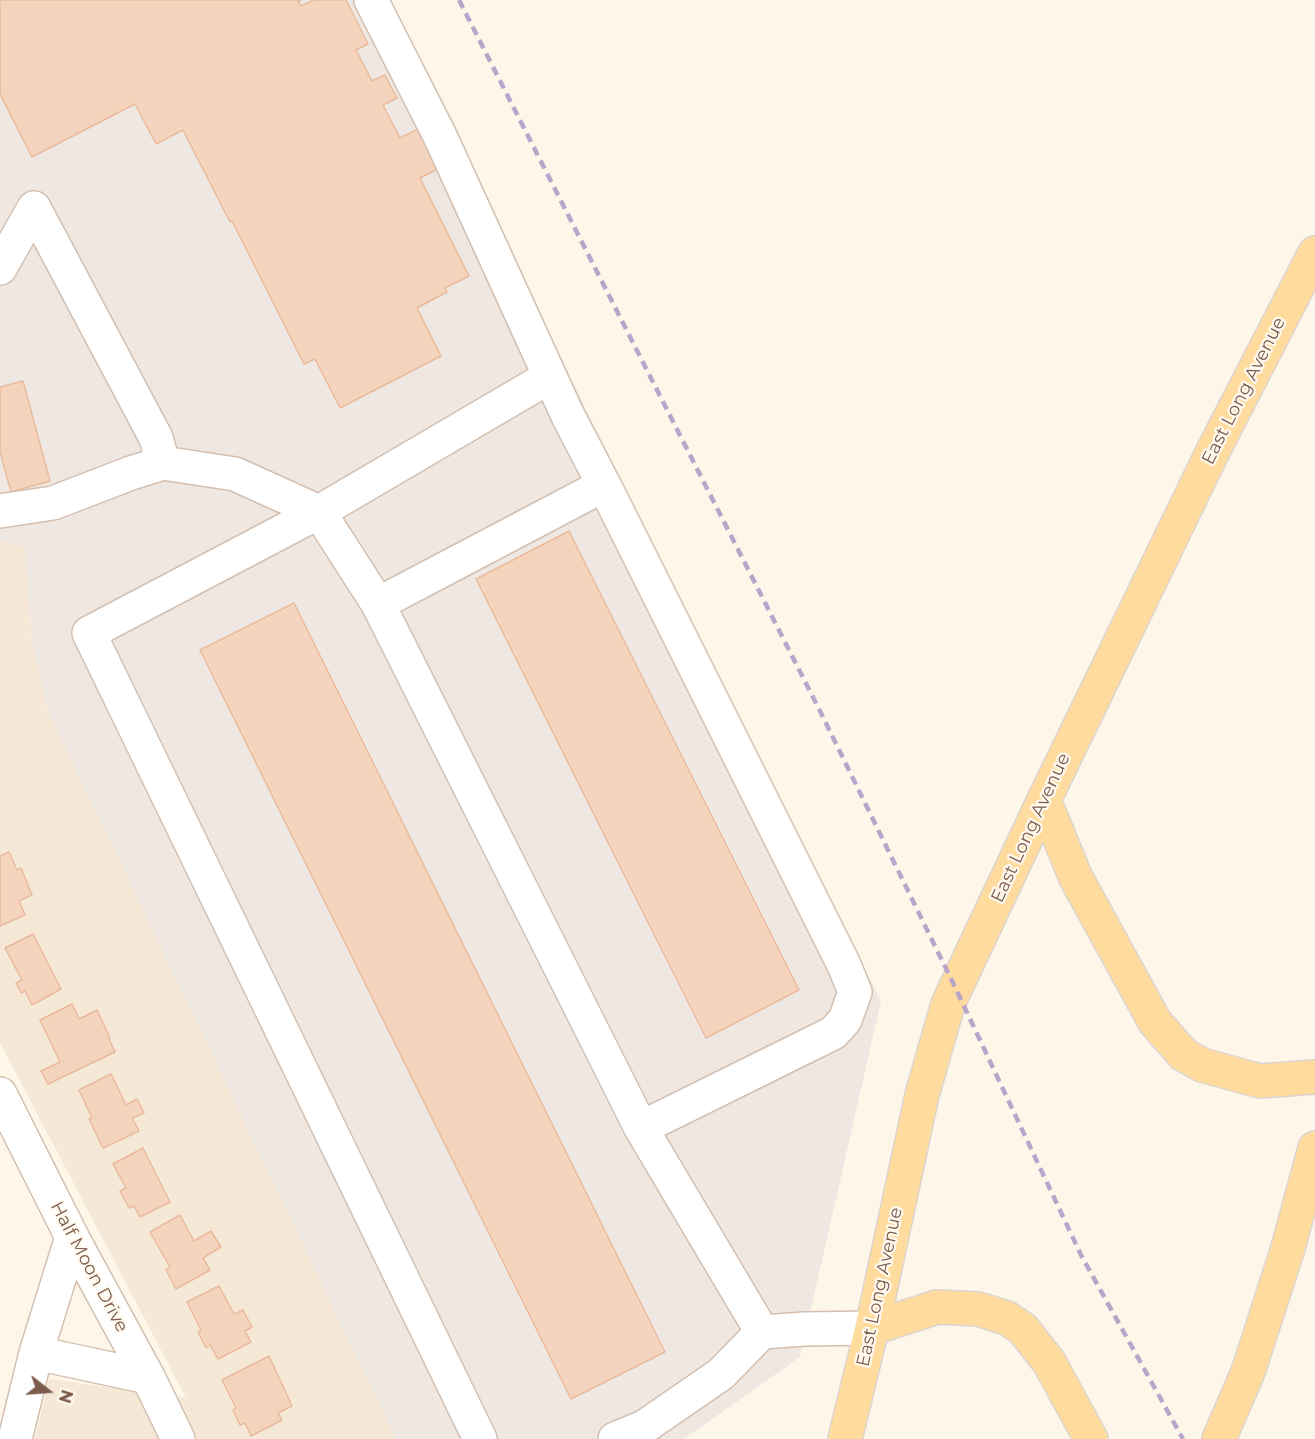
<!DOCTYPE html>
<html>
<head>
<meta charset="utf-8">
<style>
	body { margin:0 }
	#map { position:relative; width:1315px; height:1439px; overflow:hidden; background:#fef6e9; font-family:Montserrat,sans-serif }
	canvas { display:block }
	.north { position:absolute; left:18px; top:1361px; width:60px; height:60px; -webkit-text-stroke:4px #fff9f0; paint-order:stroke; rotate:107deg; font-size:16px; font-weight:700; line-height:24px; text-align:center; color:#7b5b4a }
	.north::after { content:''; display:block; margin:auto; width:21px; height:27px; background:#7b5b4a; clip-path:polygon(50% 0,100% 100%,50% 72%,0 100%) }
</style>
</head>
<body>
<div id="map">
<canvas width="1315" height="1439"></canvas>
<div class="north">N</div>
</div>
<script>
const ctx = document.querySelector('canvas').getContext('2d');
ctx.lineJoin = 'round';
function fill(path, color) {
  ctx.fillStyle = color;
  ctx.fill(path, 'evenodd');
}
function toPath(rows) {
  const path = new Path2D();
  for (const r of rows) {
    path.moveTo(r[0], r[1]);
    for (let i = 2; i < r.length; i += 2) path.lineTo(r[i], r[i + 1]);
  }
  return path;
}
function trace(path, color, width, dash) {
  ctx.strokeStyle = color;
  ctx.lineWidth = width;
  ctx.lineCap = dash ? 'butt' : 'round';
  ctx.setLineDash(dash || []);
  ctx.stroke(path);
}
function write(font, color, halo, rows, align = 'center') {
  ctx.font = font + ' Montserrat,sans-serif';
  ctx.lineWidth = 4.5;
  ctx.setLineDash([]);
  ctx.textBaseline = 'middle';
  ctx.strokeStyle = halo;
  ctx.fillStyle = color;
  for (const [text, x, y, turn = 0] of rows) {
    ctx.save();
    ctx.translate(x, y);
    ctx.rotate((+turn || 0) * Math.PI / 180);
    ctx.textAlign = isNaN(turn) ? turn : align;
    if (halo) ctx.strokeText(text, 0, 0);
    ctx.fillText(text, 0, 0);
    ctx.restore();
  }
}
fill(toPath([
	[0,540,25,546,32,639,48,711,396,1439,35,1439,49,1379,186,1398,0,1043]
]), '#f6e8d6');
fill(toPath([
	[0,0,382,0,881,1001,800,1357,684,1439,396,1439,48,711,32,639,25,547,0,540]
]), '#efe8e2');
const building = toPath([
	[0,0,301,0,298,1,301,6,313,0,346,0,368,44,356,50,372,81,385,75,397,98,383,105,400,138,424,126,444,166,420,178,469,276,445,288,447,292,417,308,441,356,340,408,315,359,304,364,232,221,230,222,183,130,156,144,135,104,32,157,0,94,0,0],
	[23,381,50,481,11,492,0,452,0,387,23,381],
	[569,531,799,990,706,1038,476,579,569,531],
	[294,603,665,1352,571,1399,200,650,294,603],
	[9,852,17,870,21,868,32,895,19,901,25,915,0,926,0,856,9,852],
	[33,934,61,989,32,1005,25,991,21,993,16,983,22,980,5,948,33,934],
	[72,1004,79,1019,97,1010,110,1038,109,1039,115,1052,48,1084,41,1071,60,1062,40,1020,72,1004],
	[111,1074,126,1105,137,1099,144,1113,132,1118,139,1131,103,1148,89,1119,92,1118,79,1090,111,1074],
	[143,1148,170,1202,140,1217,134,1206,129,1208,120,1191,126,1188,113,1164,143,1148],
	[180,1215,194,1241,211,1231,221,1247,203,1258,210,1270,176,1289,166,1270,170,1267,150,1232,180,1215],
	[219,1286,234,1314,243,1310,252,1327,245,1331,251,1342,218,1359,210,1345,206,1348,198,1332,201,1330,187,1302,219,1286],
	[269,1356,292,1406,278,1413,282,1420,251,1436,245,1423,240,1425,233,1410,236,1408,222,1380,269,1356]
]);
fill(building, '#f5d4be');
trace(building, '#e9bb9d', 1.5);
const minor = toPath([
	[371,0,440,136,568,416,604,485,844,965,855,992,845,1020,833,1033,641,1128],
	[34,208,156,438,163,463],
	[0,268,34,208],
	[0,511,53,503,131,473,163,463,235,474,319,512,378,604,641,1128,762,1332,805,1329,872,1328],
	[378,604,604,485],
	[0,1094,72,1237,148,1377,178,1439],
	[36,1353,148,1377],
	[15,1439,36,1353,72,1237],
	[480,1439,89,633,319,512,549,377],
	[615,1439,644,1427,721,1374,762,1332]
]);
const major = toPath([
	[1044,800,1076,878,1155,1022,1184,1055,1202,1065,1260,1081,1315,1077],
	[872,1328,937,1307,978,1309,1007,1318,1023,1329,1049,1362,1091,1439],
	[845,1439,872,1328,922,1095,948,1004,1044,800,1213,451,1315,253],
	[1219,1439,1248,1372,1288,1248,1315,1148]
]);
trace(minor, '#d4bfaf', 36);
trace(major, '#ddd4d0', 36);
trace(minor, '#fff', 33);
trace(major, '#ffdc9e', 33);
trace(toPath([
	[459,0,820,711,955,987,1081,1255,1183,1439]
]), '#b9a5ca', 4.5, [9, 6]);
write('18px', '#7b5b4a', '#fff9f0', [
	["East Long Avenue",1244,391,-63],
	["East Long Avenue",1031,828,-65],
	["Half Moon Drive",89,1267,62],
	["East Long Avenue",880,1287,-78]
]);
</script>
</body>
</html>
